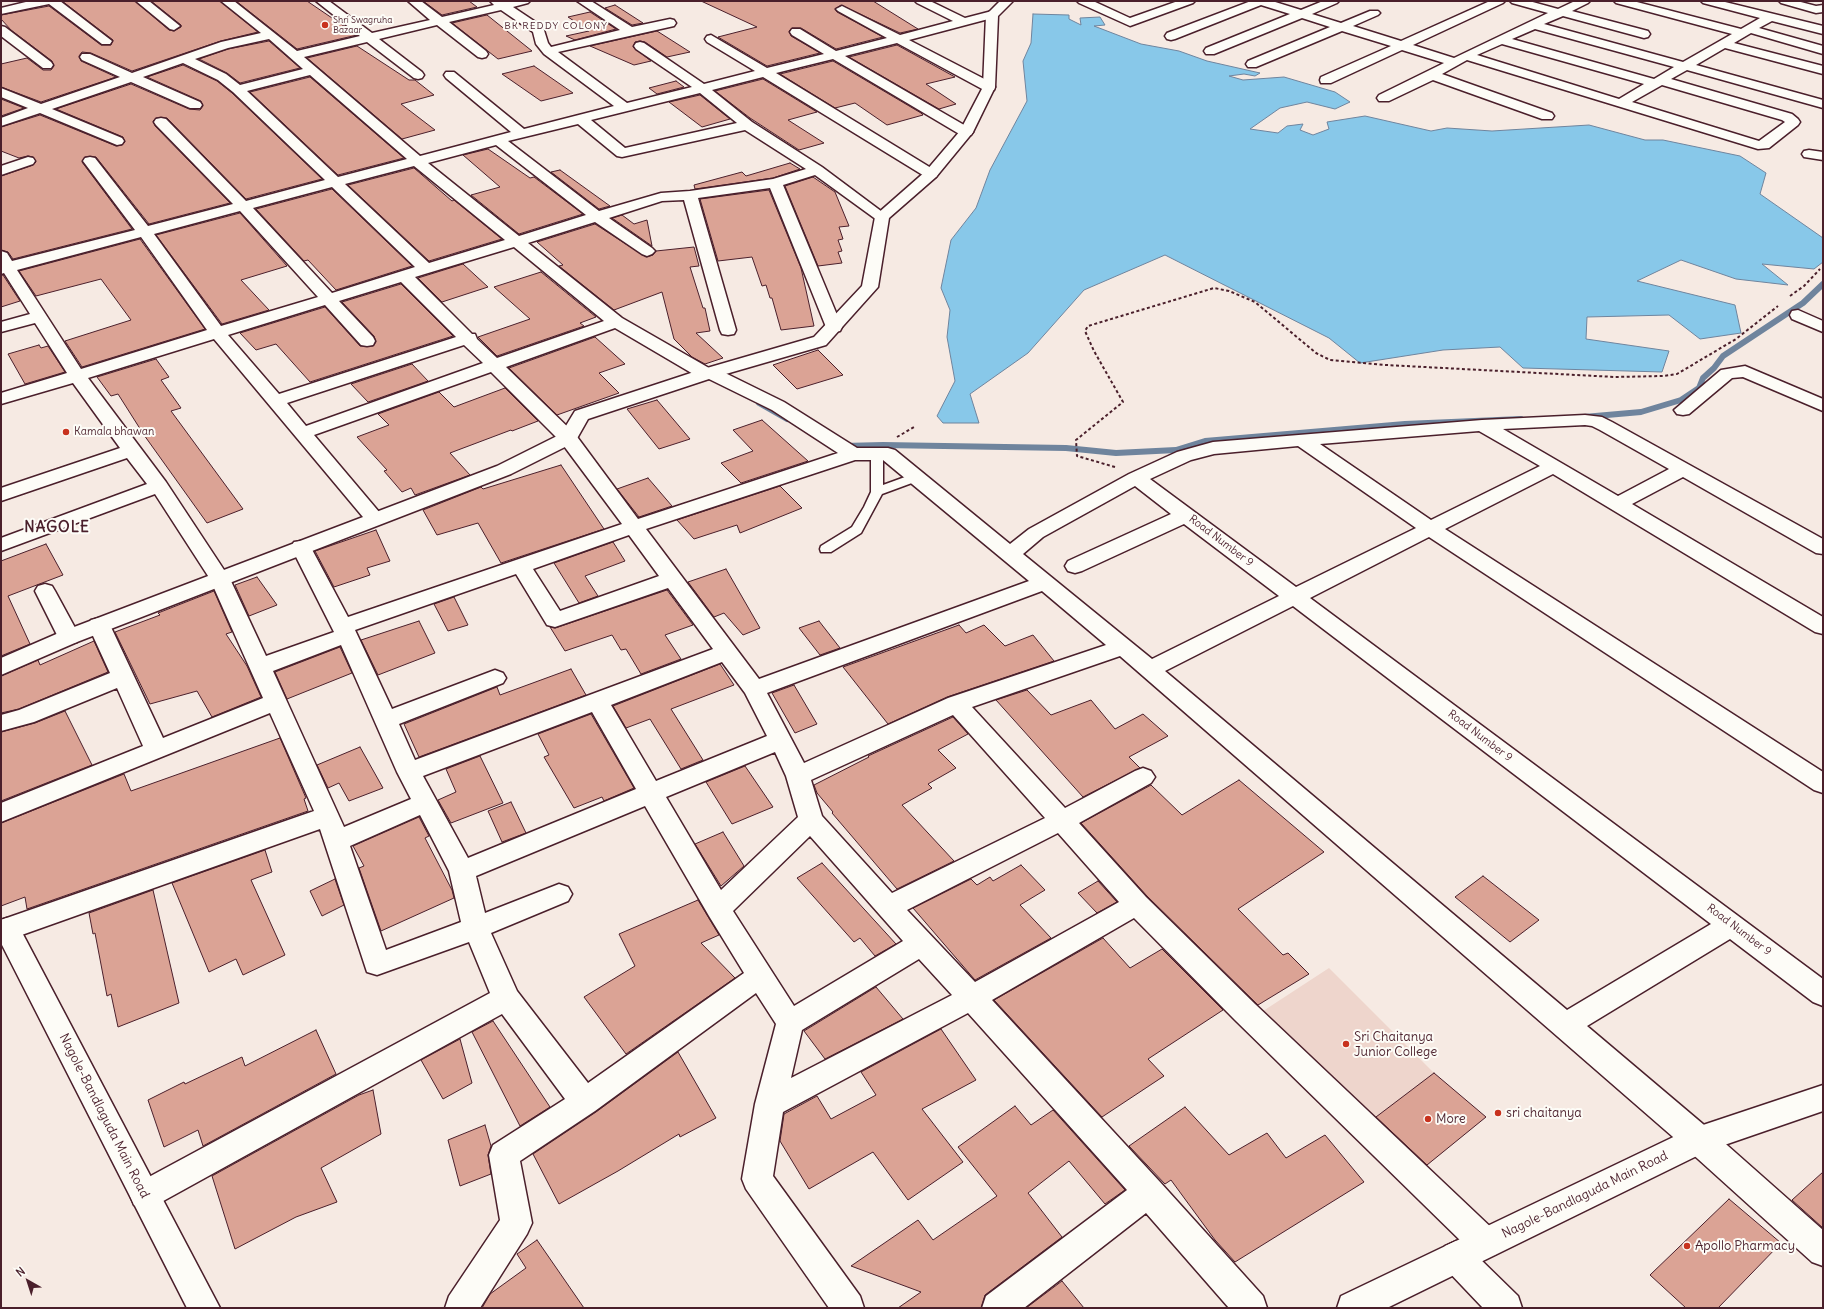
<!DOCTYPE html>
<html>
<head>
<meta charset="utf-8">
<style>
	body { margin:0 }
	#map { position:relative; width:1824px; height:1309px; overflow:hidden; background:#f6eae3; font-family:Delius,sans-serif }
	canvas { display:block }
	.frame { position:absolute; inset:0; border:2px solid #4a1f2b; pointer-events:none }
	.north { position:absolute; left:8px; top:1261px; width:40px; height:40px; -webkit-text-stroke:3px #fdfcf7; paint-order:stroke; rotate:321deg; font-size:11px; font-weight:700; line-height:16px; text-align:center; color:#4a1f2b }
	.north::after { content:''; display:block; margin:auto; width:14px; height:18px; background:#4a1f2b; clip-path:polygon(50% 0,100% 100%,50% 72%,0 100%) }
</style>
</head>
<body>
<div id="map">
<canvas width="1824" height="1309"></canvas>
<div class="frame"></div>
<div class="north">N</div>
</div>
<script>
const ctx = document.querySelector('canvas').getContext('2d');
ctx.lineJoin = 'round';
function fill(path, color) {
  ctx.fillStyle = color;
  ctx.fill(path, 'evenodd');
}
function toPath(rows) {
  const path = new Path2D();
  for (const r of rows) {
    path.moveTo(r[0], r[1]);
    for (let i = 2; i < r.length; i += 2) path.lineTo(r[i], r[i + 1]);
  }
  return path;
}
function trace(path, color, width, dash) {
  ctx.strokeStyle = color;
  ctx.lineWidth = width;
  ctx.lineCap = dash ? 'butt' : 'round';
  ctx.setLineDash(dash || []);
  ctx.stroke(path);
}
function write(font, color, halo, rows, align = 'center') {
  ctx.font = font + ' Delius,sans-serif';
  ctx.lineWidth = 4;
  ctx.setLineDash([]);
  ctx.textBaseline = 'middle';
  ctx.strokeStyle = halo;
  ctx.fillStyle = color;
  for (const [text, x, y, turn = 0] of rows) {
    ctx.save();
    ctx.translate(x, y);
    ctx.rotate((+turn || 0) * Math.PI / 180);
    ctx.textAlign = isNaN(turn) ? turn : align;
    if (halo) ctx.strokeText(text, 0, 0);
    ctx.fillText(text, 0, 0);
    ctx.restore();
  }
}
fill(toPath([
	[1329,968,1434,1073,1486,1117,1419,1172,1257,1015]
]), '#eed5cc');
const water = toPath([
	[1033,14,1069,15,1069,19,1081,25,1080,18,1100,17,1105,25,1094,26,1141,44,1179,51,1207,61,1260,73,1255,76,1244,74,1229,76,1243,80,1284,77,1335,92,1350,102,1335,109,1307,102,1280,108,1250,129,1278,133,1287,126,1303,124,1300,130,1313,135,1329,129,1327,122,1365,116,1431,131,1447,128,1492,131,1589,125,1645,140,1663,140,1740,156,1766,173,1760,194,1823,238,1823,262,1814,269,1762,264,1788,285,1736,279,1681,260,1637,281,1735,305,1741,333,1700,339,1669,315,1587,317,1586,339,1669,351,1662,372,1523,368,1500,347,1443,350,1360,363,1329,338,1165,255,1084,290,1028,353,970,394,979,423,943,423,937,416,955,381,947,337,950,310,941,288,951,240,976,208,990,170,1027,101,1023,61,1031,43,1033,14]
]);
fill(water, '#88c8e9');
trace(water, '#6f849d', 1);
trace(toPath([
	[759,403,787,419],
	[1584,417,1641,412,1681,400,1699,388,1703,378,1714,368,1723,356,1803,303,1823,284],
	[843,446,883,445,1066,448,1116,453,1176,450,1205,441,1405,424,1521,419]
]), '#6f849d', 6);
const building = toPath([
	[62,1,135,1,169,30,174,31,181,27,181,25,151,1,220,1,258,32,221,41,132,71,91,53,82,52,79,56,81,61,116,77,41,102,1,87,1,64,27,58,43,70,51,70,54,66,52,61,11,30,1,19,1,15,49,6,101,45,111,45,113,40,62,1],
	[236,1,307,1,357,35,297,49,236,1],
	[423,1,469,1,477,7,442,15,423,1],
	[701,1,873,1,918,29,900,33,841,5,835,9,837,12,883,37,836,49,801,28,792,28,789,31,791,36,820,53,767,66,718,37,757,27,701,1],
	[615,5,643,23,632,25,605,8,615,5],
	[590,12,616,29,575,40,566,36,589,31,568,17,590,12],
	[487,15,532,51,498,59,452,23,487,15],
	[657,31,690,52,667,57,645,42,640,41,635,42,633,47,651,61,634,65,590,46,657,31],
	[269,41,300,68,240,83,227,73,199,59,228,49,269,41],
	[897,45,955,77,926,84,956,104,939,109,849,57,897,45],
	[357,46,409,80,415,80,434,95,401,104,435,130,402,139,307,58,357,46],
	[833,61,921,113,923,115,887,125,855,103,835,108,780,74,833,61],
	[183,65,217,81,232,93,322,179,246,199,167,118,156,118,153,121,155,126,230,203,149,224,96,157,85,157,82,162,132,229,13,259,8,252,1,250,1,176,33,165,36,162,33,157,28,156,19,158,1,151,1,127,40,115,116,146,122,145,125,142,123,137,56,109,131,84,189,109,200,110,203,106,201,101,147,77,183,65],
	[534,66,573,93,541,101,502,74,534,66],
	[310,77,404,158,338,175,250,92,310,77],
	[763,79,817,112,788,120,824,143,799,150,750,118,715,91,763,79],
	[676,81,684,87,657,94,649,88,676,81],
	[700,95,730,119,702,127,669,102,700,95],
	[1,99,24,108,1,116,1,99],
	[488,149,530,178,534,177,583,214,519,234,471,195,500,187,463,155,488,149],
	[790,163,800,169,773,178,695,189,694,185,742,172,746,176,790,163],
	[414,168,452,201,454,200,502,239,429,261,348,185,414,168],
	[560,170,610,206,599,209,551,172,560,170],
	[813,177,835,192,849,226,839,227,843,239,838,240,842,251,838,252,842,263,818,266,785,186,813,177],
	[332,189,412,266,336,290,308,260,304,261,256,209,332,189],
	[769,190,801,268,814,326,781,330,772,298,770,298,766,285,762,286,752,257,718,261,700,199,769,190],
	[240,213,287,266,241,280,269,310,222,324,156,235,240,213],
	[622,215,634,224,647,220,652,246,612,218,622,215],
	[595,224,646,257,653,255,656,251,694,247,699,266,690,267,703,308,705,308,710,331,696,333,723,358,705,364,692,357,674,339,662,292,614,310,559,266,563,265,537,242,595,224],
	[140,239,205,329,82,367,65,341,131,320,101,279,36,296,19,271,140,239],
	[463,264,488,287,442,302,418,278,463,264],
	[541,272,596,317,580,323,584,326,497,356,478,337,530,319,494,287,541,272],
	[1,275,3,275,20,301,1,307,1,275],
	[401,284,453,336,310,382,276,344,256,350,240,333,325,307,360,346,373,346,376,342,374,336,342,302,401,284],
	[595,337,625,364,599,373,619,393,557,415,509,368,595,337],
	[39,345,41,348,48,346,65,372,25,384,8,354,39,345],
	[818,350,843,375,797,389,773,365,818,350],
	[156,359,169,377,161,380,181,408,171,411,243,509,207,523,144,435,118,394,111,396,97,377,156,359],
	[412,364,428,381,368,402,351,384,412,364],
	[505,388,538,421,512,431,511,430,450,453,470,475,415,495,411,488,402,492,384,471,387,470,357,437,389,425,378,414,439,392,454,407,505,388],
	[657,400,690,439,659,449,627,409,657,400],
	[762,420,808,461,741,483,721,463,753,451,733,430,762,420],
	[561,465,604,529,501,563,478,523,437,535,423,510,481,487,483,489,561,465],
	[648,478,672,506,639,517,617,489,648,478],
	[780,486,802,508,740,533,737,525,694,539,677,520,780,486],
	[376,530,390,561,367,568,370,575,334,587,315,551,376,530],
	[613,542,625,561,585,576,598,596,579,603,554,563,613,542],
	[46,544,63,575,8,596,30,644,1,656,1,561,46,544],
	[726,569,760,628,743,635,724,613,714,617,688,582,726,569],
	[257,577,277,605,249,616,235,585,257,577],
	[667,590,693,625,665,635,681,659,641,674,626,649,621,650,612,635,565,651,550,627,555,628,667,590],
	[214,591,232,632,226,634,247,666,261,697,212,717,197,691,150,704,115,632,160,615,158,613,214,591],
	[454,597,468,625,448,631,434,604,454,597],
	[419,621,435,653,378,675,361,640,419,621],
	[819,621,840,648,820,655,799,628,819,621],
	[959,625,966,633,984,625,1005,646,1033,635,1054,661,947,697,888,724,843,667,959,625],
	[94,641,108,672,19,709,1,713,1,676,38,660,40,665,94,641],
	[340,647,352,673,287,699,275,672,340,647],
	[720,664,734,685,671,709,703,760,681,769,650,719,626,728,613,706,720,664],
	[571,669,586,695,419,757,404,724,497,687,500,695,571,669],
	[794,685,817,724,795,733,772,693,794,685],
	[1027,690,1051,715,1091,700,1115,729,1143,714,1168,736,1129,757,1140,768,1083,797,996,700,1027,690],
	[65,711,92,765,1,801,1,732,35,723,65,711],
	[591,714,634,788,604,801,602,797,574,808,544,757,549,755,538,734,591,714],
	[953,717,968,734,938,750,956,768,928,784,932,788,902,805,954,861,897,889,832,813,833,812,817,793,814,785,869,757,868,756,953,717],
	[280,738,306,798,304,799,308,811,27,909,25,897,1,906,1,823,124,774,131,791,280,738],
	[360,747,383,788,349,801,339,783,328,788,317,765,360,747],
	[480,756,503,803,451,823,438,800,456,792,446,769,480,756],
	[745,766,773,807,732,824,706,782,745,766],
	[1239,780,1324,852,1238,909,1283,955,1288,953,1309,974,1258,1005,1147,896,1081,823,1151,785,1182,815,1239,780],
	[511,802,526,833,502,842,488,811,511,802],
	[419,817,429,836,425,838,452,890,454,898,381,931,359,868,364,866,353,846,419,817],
	[723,832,744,866,721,886,695,844,723,832],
	[265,850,272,872,251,880,285,955,243,975,236,959,209,972,172,883,265,850],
	[822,863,896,944,875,956,860,938,854,942,797,878,822,863],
	[1021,865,1045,890,1020,905,1051,938,975,980,913,908,971,879,977,885,990,877,993,881,1021,865],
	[1483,876,1539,920,1510,942,1455,897,1483,876],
	[335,879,344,905,322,916,310,891,335,879],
	[1098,881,1117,902,1097,913,1078,893,1098,881],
	[153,890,179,1003,118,1027,111,994,107,996,95,933,93,934,89,913,153,890],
	[698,900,719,935,701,943,735,978,626,1054,584,997,635,966,619,934,698,900],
	[1103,938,1130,968,1162,949,1223,1010,1148,1059,1164,1076,1102,1117,994,1000,1103,938],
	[876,987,903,1019,825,1059,804,1031,876,987],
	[493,1021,550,1107,520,1126,472,1032,493,1021],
	[941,1029,976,1080,922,1109,963,1162,908,1200,873,1152,809,1189,780,1141,784,1114,817,1096,831,1119,876,1095,861,1072,941,1029],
	[316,1030,336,1074,203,1146,198,1130,164,1147,148,1100,184,1082,185,1084,242,1057,245,1066,316,1030],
	[460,1039,472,1083,443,1099,421,1060,460,1039],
	[678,1052,716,1118,680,1137,679,1134,618,1171,559,1204,533,1154,596,1112,678,1052],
	[1434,1073,1486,1117,1427,1165,1376,1117,1434,1073],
	[373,1090,381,1134,321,1168,337,1202,296,1217,235,1249,212,1176,359,1095,373,1090],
	[1015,1106,1031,1125,1053,1110,1125,1190,1105,1204,1069,1161,1028,1193,1062,1237,985,1295,981,1308,898,1308,921,1292,851,1266,918,1220,933,1240,997,1196,958,1147,1015,1106],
	[1185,1107,1229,1155,1267,1133,1286,1158,1325,1135,1364,1182,1235,1262,1215,1240,1171,1180,1165,1184,1129,1146,1185,1107],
	[485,1125,491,1146,488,1155,491,1174,460,1186,448,1140,485,1125],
	[1823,1172,1823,1228,1792,1200,1823,1172],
	[1729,1199,1781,1243,1718,1308,1686,1308,1650,1275,1729,1199],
	[537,1240,584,1308,482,1308,490,1294,526,1268,517,1254,537,1240],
	[1062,1281,1084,1308,1026,1308,1062,1281]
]);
fill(building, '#dba395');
trace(building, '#4a1f2b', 1);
const service = toPath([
	[877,450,883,454,883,485,916,473,920,474,922,477,920,480,882,494,861,533,831,552,821,552,820,549,821,546,852,527,864,507,871,492,871,454,877,450]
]);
const minor = toPath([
	[30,1,60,1,112,41,110,44,102,44,49,4,1,14,1,8,30,1],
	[136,1,149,1,180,26,174,30,170,29,136,1],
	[221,1,234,1,297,51,360,36,316,1,329,1,372,33,430,20,408,1,421,1,442,17,494,5,490,1,530,1,528,3,513,7,543,27,548,43,551,47,620,30,577,1,591,1,632,27,670,19,674,20,676,23,674,26,558,52,627,103,692,87,636,49,634,46,636,43,640,42,644,43,704,84,755,71,707,42,705,39,707,36,711,35,767,68,824,54,792,35,790,32,792,29,800,29,836,51,887,38,838,11,836,9,842,6,900,35,953,21,917,3,915,1,930,1,965,18,992,11,996,13,998,15,996,17,909,40,994,84,995,87,994,90,984,90,897,43,845,56,971,129,973,132,971,135,961,135,833,59,776,73,936,171,938,174,936,177,926,177,763,77,712,90,752,122,822,167,889,217,887,220,882,221,877,220,815,175,783,185,842,327,840,331,834,332,828,331,826,327,770,188,698,198,736,330,734,334,728,335,722,334,720,330,684,200,662,201,609,218,652,248,655,251,652,254,647,256,642,254,595,222,528,243,622,318,709,368,717,369,784,402,857,448,888,448,895,450,1010,544,1029,529,1129,474,1177,452,1213,442,1482,420,1585,415,1602,417,1612,422,1823,539,1823,554,1816,553,1683,477,1632,504,1823,617,1823,634,1815,632,1553,474,1445,529,1823,772,1823,793,1814,790,1429,537,1310,598,1823,979,1823,1006,1813,1002,1730,939,1587,1026,1710,1130,1823,1230,1823,1266,1812,1262,1688,1150,1120,656,972,707,1065,808,1135,771,1143,768,1151,771,1155,777,1151,783,1079,823,1146,897,1255,1004,1496,1232,1501,1243,1496,1254,1485,1258,1476,1255,1518,1296,1522,1308,1483,1308,1445,1268,1440,1257,1445,1246,1456,1241,1465,1245,1235,1020,1134,918,992,1000,1160,1182,1263,1296,1267,1308,1229,1308,1146,1213,1024,1308,982,1308,986,1296,1127,1190,968,1013,783,1112,773,1176,860,1296,864,1308,829,1308,746,1189,742,1179,755,1104,776,1024,756,993,595,1111,520,1161,532,1223,527,1234,480,1308,445,1308,449,1296,500,1220,489,1155,493,1145,565,1099,502,1014,156,1205,145,1210,134,1205,130,1195,134,1185,490,993,469,942,377,975,367,972,320,829,16,937,7,940,1,938,1,920,314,811,270,713,1,822,1,803,143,746,117,688,34,722,1,731,1,715,19,710,110,673,88,625,91,620,99,618,107,620,110,625,163,738,263,698,210,579,155,494,1,551,1,538,147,484,127,458,1,501,1,488,120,448,73,383,1,404,1,393,67,373,35,323,1,332,1,322,30,314,4,273,1,274,1,251,7,253,12,261,135,230,83,161,85,158,90,157,95,158,148,226,233,204,156,125,154,122,156,119,161,118,166,119,246,201,325,180,233,92,218,80,183,63,143,77,200,102,202,105,200,108,190,108,131,82,52,109,122,138,124,141,122,144,117,145,40,113,1,126,1,118,28,108,1,97,1,88,41,104,120,77,82,60,80,57,82,54,90,54,132,73,221,42,261,33,221,1],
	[501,10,533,32,536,44,544,54,614,106,524,129,454,72,446,72,444,75,446,78,511,132,420,156,304,57,367,42,414,78,418,79,422,78,424,75,422,72,379,39,437,25,478,57,482,58,486,57,488,54,486,51,449,22,501,10],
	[269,39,303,69,240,85,226,74,195,59,228,48,269,39],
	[310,75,407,159,338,177,247,91,310,75],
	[700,93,737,123,625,148,591,120,700,93],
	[578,124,617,156,622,157,745,130,806,169,773,179,690,191,661,193,599,211,508,141,578,124],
	[496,145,586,215,519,236,428,163,496,145],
	[414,166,505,240,429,263,345,184,414,166],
	[332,187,415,267,332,293,253,208,332,187],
	[240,211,318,297,221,326,154,234,240,211],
	[141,237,207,330,81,369,17,270,141,237],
	[514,247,604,321,497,358,477,339,475,334,472,334,415,277,514,247],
	[401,282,456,337,279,394,228,335,325,305,361,345,367,346,373,345,375,341,373,337,339,301,401,282],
	[615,328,700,378,709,379,772,410,838,453,638,519,575,434,506,367,615,328],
	[214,339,368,523,375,525,382,523,385,519,314,435,491,372,561,442,622,524,348,617,308,542,301,541,294,542,291,547,334,632,266,656,230,579,166,482,88,378,214,339],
	[464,345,483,363,306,426,287,403,464,345],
	[1585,425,1592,426,1600,430,1669,469,1618,496,1503,429,1585,425],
	[1479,431,1540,466,1431,520,1320,444,1479,431],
	[1298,446,1416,528,1296,587,1150,479,1191,460,1214,454,1298,446],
	[855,460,883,460,1029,581,759,679,646,529,855,460],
	[1135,486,1171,514,1068,561,1065,566,1068,571,1075,573,1082,571,1184,524,1279,596,1152,659,1023,554,1043,537,1135,486],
	[629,535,659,576,560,611,533,569,629,535],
	[516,574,547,625,555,627,668,588,713,649,415,760,399,724,503,683,506,678,503,673,495,670,392,709,355,630,516,574],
	[1042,591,1106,645,948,698,804,763,767,693,1042,591],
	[1293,606,1711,924,1567,1010,1165,671,1293,606],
	[341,645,397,772,411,799,344,827,273,671,341,645],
	[722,662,745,693,767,736,656,781,611,705,722,662],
	[592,712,636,789,468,858,423,776,592,712],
	[953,715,1045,818,892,893,822,816,811,780,953,715],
	[775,752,786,776,798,817,721,890,666,797,775,752],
	[645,806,709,916,744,973,588,1083,517,991,491,933,568,901,572,894,568,887,559,884,485,913,476,876,645,806],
	[420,815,449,871,461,922,386,950,350,846,420,815],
	[1058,833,1119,902,975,982,907,910,1058,833],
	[810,836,903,941,794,1006,733,911,810,836],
	[919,959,952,995,791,1078,802,1030,919,959],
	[1077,1,1093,1,1130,18,1178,1,1195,1,1193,3,1130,26,1079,3,1077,1],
	[1251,1,1272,1,1301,10,1323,1,1339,1,1337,3,1312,14,1341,23,1370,11,1378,11,1380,13,1378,15,1353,26,1401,41,1490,1,1505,1,1503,3,1413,45,1454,58,1548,13,1512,3,1510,1,1529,1,1558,9,1575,1,1590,1,1588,3,1572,11,1648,31,1650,34,1648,37,1644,38,1563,16,1544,24,1683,62,1732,34,1616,3,1614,1,1633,1,1741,29,1760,18,1703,3,1701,1,1721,1,1823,26,1823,34,1772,21,1759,28,1823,46,1823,54,1751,33,1734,43,1823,66,1823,74,1725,48,1696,65,1823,100,1823,108,1687,70,1671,79,1792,114,1798,119,1800,122,1798,125,1769,148,1758,149,1467,60,1442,74,1552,113,1554,116,1552,119,1542,119,1433,80,1389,101,1379,101,1377,98,1379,95,1444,63,1402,50,1331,83,1321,83,1320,80,1321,77,1391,46,1342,31,1256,67,1248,67,1246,64,1248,61,1330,27,1302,18,1214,54,1206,54,1204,51,1206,48,1290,14,1261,5,1175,39,1171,40,1167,39,1165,36,1167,33,1251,1],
	[1535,29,1674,67,1654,79,1512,39,1535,29],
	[1502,44,1644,84,1619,99,1477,55,1502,44],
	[1662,85,1782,120,1785,122,1759,141,1632,102,1662,85],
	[1779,1,1797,1,1816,6,1823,5,1823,12,1816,13,1781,3,1779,1],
	[1,26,5,27,51,62,53,65,51,68,43,68,1,36,1,26],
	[1809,150,1823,152,1823,160,1804,157,1802,154,1804,151,1809,150],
	[28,157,33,158,35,161,33,164,1,175,1,166,28,157],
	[1798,310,1823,321,1823,332,1792,319,1790,315,1792,311,1798,310],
	[1745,366,1823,399,1823,411,1743,377,1732,378,1689,414,1683,415,1677,414,1674,410,1721,370,1745,366],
	[45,584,52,586,55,591,80,637,77,642,69,644,61,642,58,637,35,591,38,586,45,584]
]);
const tertiary = toPath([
	[1000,1,1013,1,998,16,995,87,973,132,936,177,889,218,878,287,826,345,712,378,588,419,575,442,511,474,77,642,1,675,1,658,61,632,497,466,561,434,575,411,700,370,814,337,862,286,875,217,877,214,926,171,960,131,983,87,986,15,1000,1],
	[7,918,16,921,220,1308,187,1308,1,943,1,920,7,918],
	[1823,1085,1823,1111,1707,1151,1387,1308,1337,1308,1341,1296,1688,1130,1823,1085]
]);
trace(service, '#4a1f2b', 3);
trace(minor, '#4a1f2b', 3);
trace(tertiary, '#4a1f2b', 3);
trace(toPath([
	[1790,296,1804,286,1820,269],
	[897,437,916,426],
	[1115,467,1077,456,1076,440,1123,402,1094,351,1085,331,1088,326,1214,288,1229,291,1255,302,1316,353,1330,360,1386,365,1615,377,1663,376,1677,374,1736,339,1778,306]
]), '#4a1f2b', 2, [3, 2.5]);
fill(service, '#fdfcf7');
fill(minor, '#fdfcf7');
fill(tertiary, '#fdfcf7');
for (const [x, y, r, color] of [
	[325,25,4,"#c8321e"],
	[66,432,4,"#c8321e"],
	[1346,1044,4,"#c8321e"],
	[1498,1113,4,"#c8321e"],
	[1428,1119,4,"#c8321e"],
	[1687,1246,4,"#c8321e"]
]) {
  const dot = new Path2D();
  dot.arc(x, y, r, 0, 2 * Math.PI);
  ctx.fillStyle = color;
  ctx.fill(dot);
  trace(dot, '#fdfcf7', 1.5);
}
write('9px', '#4a1f2b', '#fdfcf7', [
	["Shri Swagruha",333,20],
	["Bazaar",333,30]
], 'left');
ctx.letterSpacing = '1px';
write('10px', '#4a1f2b', '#fdfcf7', [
	["BK REDDY COLONY",556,26]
]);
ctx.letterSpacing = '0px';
write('11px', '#4a1f2b', '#fdfcf7', [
	["Kamala bhawan",74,432]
], 'left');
write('11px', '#4a1f2b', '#fdfcf7', [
	["Road Number 9",1221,541,37],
	["Road Number 9",1480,736,37],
	["Road Number 9",1739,930,37]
]);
write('13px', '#4a1f2b', '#fdfcf7', [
	["Sri Chaitanya",1354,1037],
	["Junior College",1354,1052],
	["sri chaitanya",1506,1113],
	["More",1436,1119],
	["Apollo Pharmacy",1695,1246]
], 'left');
write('13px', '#4a1f2b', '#fdfcf7', [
	["Nagole-Bandlaguda Main Road",104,1116,63],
	["Nagole-Bandlaguda Main Road",1585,1195,-26]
]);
ctx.letterSpacing = '1px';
write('bold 15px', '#4a1f2b', '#fdfcf7', [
	["NAGOLE",57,528]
]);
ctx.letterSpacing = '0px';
</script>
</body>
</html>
